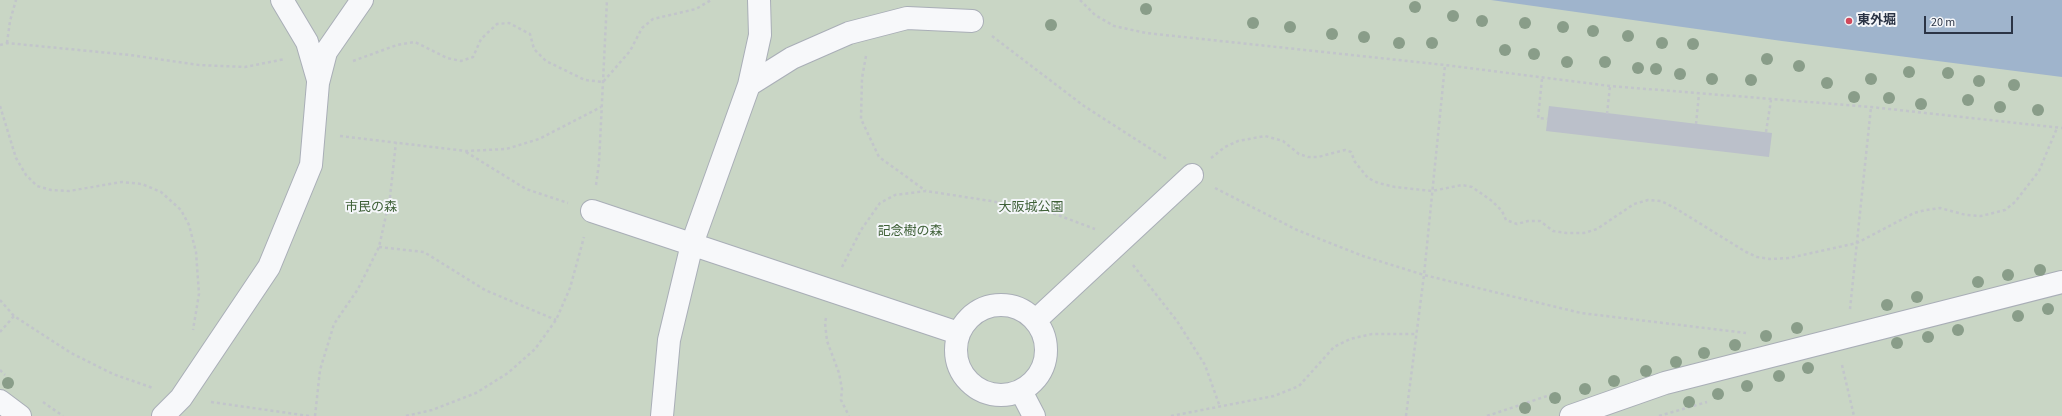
<!DOCTYPE html>
<html>
<head>
<meta charset="utf-8">
<style>
	body { margin:0 }
	#map { position:relative; width:2062px; height:416px; overflow:hidden; background:#e4e7ec; font-family:"Source Sans 3",sans-serif }
	canvas { display:block }
	.scale { position:absolute; left:1924px; top:16px; width:89px; height:18px; box-sizing:border-box; border:2px solid #2b3445; border-top:0; padding-left:5px; font-size:12px; line-height:14px; white-space:nowrap; color:#2b3445; -webkit-text-stroke:3px #f4f6f9; paint-order:stroke }
</style>
</head>
<body>
<div id="map">
<canvas width="2062" height="416"></canvas>
<div class="scale">20 m</div>
</div>
<script>
const ctx = document.querySelector('canvas').getContext('2d');
ctx.lineJoin = 'round';
function fill(path, color) {
  ctx.fillStyle = color;
  ctx.fill(path, 'evenodd');
}
function toPath(rows) {
  const path = new Path2D();
  for (const r of rows) {
    if (r.length === 3) {
      path.moveTo(r[0] + r[2], r[1]);
      path.arc(r[0], r[1], r[2], 0, 2 * Math.PI);
      continue;
    }
    path.moveTo(r[0], r[1]);
    for (let i = 2; i < r.length; i += 2) path.lineTo(r[i], r[i + 1]);
  }
  return path;
}
function trace(path, color, width, dash) {
  ctx.strokeStyle = color;
  ctx.lineWidth = width;
  ctx.lineCap = dash ? 'butt' : 'round';
  ctx.setLineDash(dash || []);
  ctx.stroke(path);
}
function write(font, color, halo, rows, align = 'center') {
  ctx.font = font + ' "Source Sans 3","Noto Sans JP",sans-serif';
  ctx.lineWidth = 4;
  ctx.setLineDash([]);
  ctx.textBaseline = 'middle';
  ctx.strokeStyle = halo;
  ctx.fillStyle = color;
  for (const [text, x, y, turn = 0] of rows) {
    ctx.save();
    ctx.translate(x, y);
    ctx.rotate((+turn || 0) * Math.PI / 180);
    ctx.textAlign = isNaN(turn) ? turn : align;
    if (halo) ctx.strokeText(text, 0, 0);
    ctx.fillText(text, 0, 0);
    ctx.restore();
  }
}
fill(toPath([
	[0,0,2062,0,2062,416,0,416]
]), '#c9d6c5');
fill(toPath([
	[1491,0,2062,0,2062,77,1782,41]
]), '#9fb4cc');
fill(toPath([
	[1549,106,1772,133,1769,157,1546,131]
]), '#bbc0ca');
const street = toPath([
	[282,0,307,42,318,80],
	[749,85,792,58,849,33,907,18,972,21],
	[592,211,958,333],
	[1001,350,45],
	[1036,320,1192,175],
	[1021,391,1034,416],
	[0,401,20,416],
	[163,416,181,398,269,267,311,165,318,83,326,52,362,0],
	[662,416,669,340,692,244,749,85,760,35,759,0],
	[1571,416,1665,383,2062,282]
]);
trace(street, '#a9aeb7', 24);
trace(toPath([
	[1080,0,1095,15,1114,26,1146,33,1445,65,1610,86,1871,107,2062,128],
	[992,36,1084,106,1168,160],
	[7,43,10,21,16,0],
	[0,45,7,43,130,55,199,65,245,67,285,59],
	[866,56,862,78,861,119,879,157,926,191],
	[353,61,397,45,415,42,447,58,461,61,473,57,481,39,497,24,509,23,530,34,534,49,546,61,585,80,603,82,630,51,642,28,653,19,696,9,711,0],
	[1542,79,1538,118,1548,119],
	[0,106,16,158,26,175,37,186,51,190,69,191,122,182,142,184,161,192,181,210,189,225,196,252,199,294,193,330],
	[1607,114,1610,86],
	[1696,124,1699,94],
	[1766,132,1771,100],
	[340,136,466,151,506,149,539,139,601,107],
	[466,152,526,189,568,203],
	[1211,158,1225,147,1238,141,1265,136,1283,141,1299,154,1308,157,1318,157,1345,150,1351,152,1355,162,1368,178,1378,183,1395,187,1432,191,1462,185,1472,187,1492,201,1502,211,1506,220,1517,224,1528,221,1540,221,1553,231,1566,233,1584,233,1597,229,1634,204,1648,200,1661,201,1675,208,1746,252,1757,257,1770,259,1789,258,1857,243,1914,213,1926,210,1940,208,1966,215,1981,216,2005,210,2015,202,2039,171,2057,128],
	[596,185,599,163,607,0],
	[1215,188,1297,230,1363,256,1424,275,1581,313,1746,333],
	[379,247,424,252,485,290,556,320],
	[1133,265,1177,321,1205,365,1220,407],
	[842,267,861,230,880,203,895,195,926,191,991,201,1055,214,1095,229],
	[0,300,14,316,71,353,113,374,153,388],
	[1850,309,1871,107],
	[826,318,825,323,827,341,839,373,842,389,841,400,849,416],
	[0,332,14,316],
	[1842,365,1854,416],
	[0,370,5,375],
	[43,402,63,416],
	[211,402,309,416],
	[315,416,320,370,334,324,358,289,379,247,390,197,396,142],
	[406,416,432,410,476,393,508,373,535,349,556,320,570,288,584,237],
	[1171,416,1274,396,1299,386,1334,347,1350,339,1372,334,1417,334],
	[1406,416,1424,275,1445,65],
	[1487,416,1556,393],
	[1659,416,1707,402]
]), '#c2c5cb', 2.5, [3, 3]);
trace(street, '#f7f8fa', 22);
ctx.fillStyle = '#899d89';
for (const [x, y] of [
	[1415,7],
	[1146,9],
	[1453,16],
	[1482,21],
	[1253,23],
	[1525,23],
	[1051,25],
	[1290,27],
	[1563,27],
	[1593,31],
	[1332,34],
	[1628,36],
	[1364,37],
	[1399,43],
	[1432,43],
	[1662,43],
	[1693,44],
	[1505,50],
	[1534,54],
	[1767,59],
	[1567,62],
	[1605,62],
	[1799,66],
	[1638,68],
	[1656,69],
	[1909,72],
	[1948,73],
	[1680,74],
	[1712,79],
	[1871,79],
	[1751,80],
	[1979,81],
	[1827,83],
	[2014,85],
	[1854,97],
	[1889,98],
	[1968,100],
	[1921,104],
	[2000,107],
	[2038,110],
	[2040,270],
	[2008,275],
	[1978,282],
	[1917,297],
	[1887,305],
	[2048,309],
	[2018,316],
	[1797,328],
	[1958,330],
	[1766,336],
	[1928,337],
	[1897,343],
	[1735,345],
	[1704,353],
	[1676,362],
	[1808,368],
	[1646,371],
	[1779,376],
	[1614,381],
	[8,383],
	[1747,386],
	[1585,389],
	[1718,394],
	[1555,398],
	[1689,402],
	[1525,408]
]) {
  ctx.beginPath();
  ctx.arc(x, y, 6, 0, 2 * Math.PI);
  ctx.fill();
}
for (const [x, y, r, color] of [
	[1849,21,4,"#d1495b"]
]) {
  const dot = new Path2D();
  dot.arc(x, y, r, 0, 2 * Math.PI);
  ctx.fillStyle = color;
  ctx.fill(dot);
  trace(dot, '#f4f6f9', 1.5);
}
write('bold 13px', '#2b3445', '#f4f6f9', [
	["東外堀",1857,21]
], 'left');
write('13px', '#3f6138', '#f4f6f9', [
	["市民の森",371,208],
	["大阪城公園",1031,208],
	["記念樹の森",910,232]
]);
</script>
</body>
</html>
